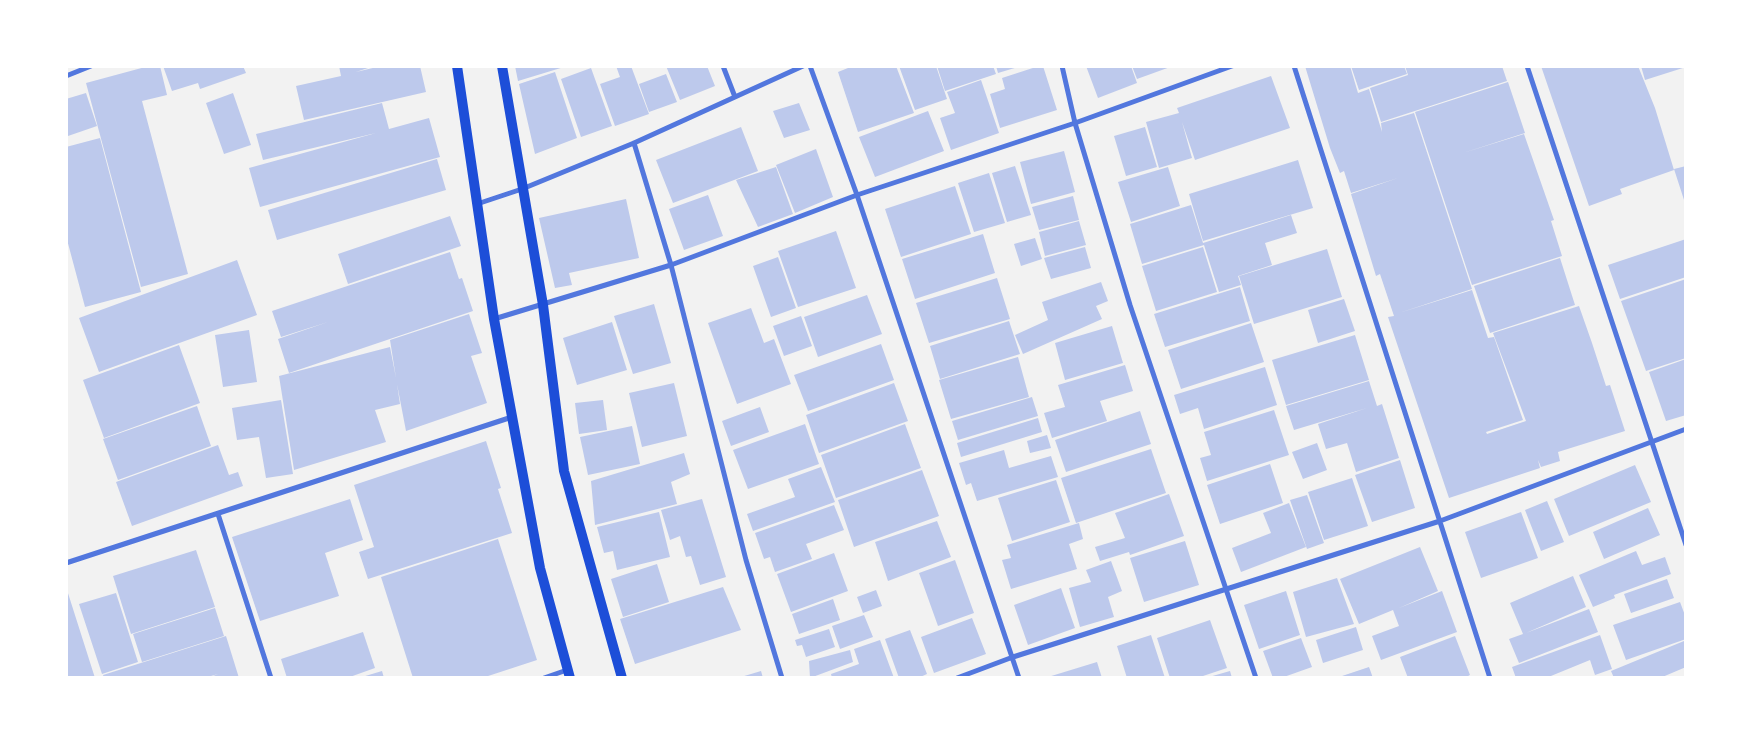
<!DOCTYPE html>
<html>
<head>
<meta charset="utf-8">
<style>
	body { margin:0 }
	#map { position:relative; width:1752px; height:744px; overflow:hidden; background:#f2f2f2; font-family:Signika,sans-serif }
	canvas { display:block }
	.frame { position:absolute; inset:0; border:68px solid #fff; pointer-events:none }
</style>
</head>
<body>
<div id="map">
<canvas width="1752" height="744"></canvas>
<div class="frame"></div>
</div>
<script>
const ctx = document.querySelector('canvas').getContext('2d');
ctx.lineJoin = 'round';
function fill(path, color) {
  ctx.fillStyle = color;
  ctx.fill(path, 'evenodd');
}
function toPath(rows) {
  const path = new Path2D();
  for (const r of rows) {
    path.moveTo(r[0], r[1]);
    for (let i = 2; i < r.length; i += 2) path.lineTo(r[i], r[i + 1]);
  }
  return path;
}
function trace(path, color, width, dash) {
  ctx.strokeStyle = color;
  ctx.lineWidth = width;
  ctx.lineCap = dash ? 'butt' : 'round';
  ctx.setLineDash(dash || []);
  ctx.stroke(path);
}
fill(toPath([
	[149,66,160,66,167,95,142,101,188,274,141,287,86,83],
	[163,66,243,66,246,73,200,89,198,83,172,91],
	[339,66,374,66,356,72,381,66,420,66,426,92,304,120,296,86,341,76],
	[515,66,564,66,564,67,518,81],
	[616,66,631,66,649,114,615,126,600,84,620,77],
	[666,66,707,66,715,86,680,100],
	[853,66,896,66,914,113,858,132,838,72],
	[899,66,936,66,947,99,915,110],
	[937,66,993,66,996,74,945,91],
	[996,66,1018,66,1018,67,998,73],
	[1039,66,1043,66,1057,110,1000,128,990,94,1005,89,1002,78],
	[1086,66,1131,66,1137,83,1098,98],
	[1132,66,1173,66,1137,79],
	[1305,66,1350,66,1358,93,1369,89,1382,132,1381,123,1414,113,1472,289,1399,313,1472,290,1488,338,1494,337,1523,420,1486,432,1487,434,1526,421,1493,333,1579,306,1592,343,1559,354,1592,343,1606,386,1610,385,1625,431,1558,452,1560,461,1541,467,1538,460,1540,468,1449,498,1388,317,1394,316,1380,274,1376,276,1351,194,1398,178,1351,193,1344,171,1340,173,1330,148],
	[1351,66,1404,66,1407,74,1359,90],
	[1405,66,1502,66,1507,81,1381,122,1370,88,1408,75],
	[1541,66,1638,66,1655,108,1674,170,1620,189,1622,194,1589,206],
	[1641,66,1686,66,1686,67,1645,80],
	[591,68,612,126,581,137,561,79],
	[555,72,577,138,535,154,519,84],
	[666,74,677,102,649,112,639,84],
	[1271,76,1290,128,1195,160,1182,122,1192,158,1159,168,1146,122,1179,113,1177,108],
	[981,80,999,133,951,150,940,118,955,113,947,92],
	[1508,82,1525,133,1463,153,1524,134,1554,220,1551,221,1562,256,1472,285,1415,112],
	[86,93,97,126,68,136,66,99],
	[233,93,251,145,224,154,206,103],
	[382,103,389,129,429,118,440,157,260,207,249,168,376,133,263,160,256,134],
	[799,103,810,130,784,138,773,111],
	[928,111,944,151,875,177,859,137],
	[741,127,758,171,673,203,656,160],
	[1145,127,1157,167,1126,176,1114,136],
	[100,138,141,292,85,307,66,236,66,147],
	[816,149,833,197,795,213,776,165],
	[1064,151,1075,192,1031,204,1020,162],
	[437,159,446,190,277,240,268,210],
	[1298,160,1313,208,1203,241,1189,194],
	[1015,166,1031,215,1007,222,992,173],
	[1686,166,1686,203,1685,203,1674,169],
	[776,167,793,214,758,227,736,180],
	[1168,167,1180,206,1131,222,1118,182],
	[989,173,1005,223,974,232,958,183],
	[955,186,971,234,901,257,885,209],
	[708,195,723,236,684,250,669,209],
	[1073,196,1079,220,1039,230,1032,207],
	[626,199,639,258,569,273,572,285,555,288,539,218],
	[1191,205,1203,243,1291,215,1297,233,1265,243,1272,265,1238,276,1241,285,1219,292,1204,245,1142,264,1130,224],
	[450,216,461,246,348,284,338,254],
	[1079,221,1086,245,1045,256,1039,232],
	[836,231,856,288,798,307,778,251],
	[983,234,995,273,915,299,902,259],
	[1035,238,1042,259,1021,266,1014,244],
	[1686,239,1686,277,1620,299,1608,265],
	[1085,247,1091,268,1051,279,1044,258],
	[1203,247,1217,292,1156,311,1142,266],
	[1327,249,1342,297,1254,324,1239,276],
	[450,252,459,279,462,278,473,311,289,373,278,339,328,322,281,337,272,311],
	[778,257,796,308,771,317,753,266],
	[1560,258,1575,305,1490,333,1474,286],
	[237,260,257,315,99,372,79,318],
	[997,278,1010,319,929,343,916,303],
	[1686,279,1686,358,1646,371,1621,301],
	[1101,282,1108,301,1096,306,1102,319,1023,354,1015,335,1048,320,1042,302],
	[1240,287,1250,321,1165,347,1154,314],
	[867,295,882,334,818,357,804,317],
	[1344,299,1355,331,1318,343,1308,310],
	[654,304,671,363,633,374,614,316],
	[751,308,764,343,774,339,791,384,737,404,708,323],
	[469,314,482,353,471,356,487,403,406,431,397,384,400,404,375,410,386,442,294,470,279,376,390,347,396,378,390,340],
	[801,316,812,346,784,356,773,326],
	[1009,321,1020,354,940,379,930,346],
	[612,322,627,370,577,385,563,338],
	[1251,323,1264,362,1181,389,1168,350],
	[1112,326,1123,363,1065,380,1055,343],
	[249,330,257,382,223,387,215,335],
	[1355,335,1369,380,1286,405,1272,360],
	[881,344,894,380,808,411,794,375],
	[179,345,200,403,104,438,83,380],
	[1018,357,1029,397,951,419,939,380],
	[1686,359,1686,415,1666,421,1649,372],
	[1125,365,1133,391,1100,401,1107,421,1052,438,1044,413,1065,407,1058,385],
	[1265,367,1277,405,1204,429,1198,408,1180,414,1174,395],
	[1369,381,1377,406,1382,404,1399,458,1356,472,1347,443,1326,449,1318,424,1367,408,1294,430,1286,406],
	[674,383,687,436,642,447,629,393],
	[894,383,908,421,819,453,806,415],
	[1032,397,1038,416,958,440,952,421],
	[281,400,293,474,266,478,259,437,237,440,232,408],
	[603,400,607,430,579,434,575,403],
	[197,406,211,446,118,480,103,439],
	[760,407,769,432,731,446,722,421],
	[1274,410,1289,455,1207,481,1200,458,1211,455,1204,432],
	[1140,411,1151,444,1066,472,1055,440],
	[1038,418,1042,432,961,457,957,443],
	[805,424,819,464,748,489,733,450],
	[905,424,921,468,836,498,821,455],
	[632,426,640,464,588,475,580,437],
	[1047,435,1051,448,1030,453,1027,441],
	[486,441,501,488,498,489,512,533,368,579,359,552,374,547,354,485],
	[1317,443,1327,470,1303,479,1292,452],
	[218,445,229,475,238,472,243,486,132,526,116,482],
	[1151,449,1166,493,1076,523,1061,478],
	[1004,450,1009,468,1051,456,1058,477,977,501,971,483,966,485,959,463],
	[684,453,690,474,671,482,677,504,595,525,591,481],
	[1400,460,1415,508,1372,522,1355,475],
	[1270,464,1283,503,1220,524,1207,485],
	[1635,465,1651,502,1569,536,1554,499],
	[821,467,835,502,753,531,747,514,795,497,788,479],
	[922,470,939,516,854,547,838,500],
	[1352,478,1368,526,1324,540,1308,492],
	[1056,480,1070,522,1012,541,998,498],
	[1169,494,1184,536,1130,555,1129,552,1100,561,1095,547,1125,538,1115,513],
	[1307,495,1324,543,1307,549,1290,500],
	[350,499,363,540,325,553,339,596,260,621,232,537],
	[702,499,726,577,700,585,691,556,686,557,680,536,670,540,661,510],
	[1547,501,1564,542,1541,551,1525,510],
	[1289,503,1306,547,1241,572,1232,548,1271,533,1263,513],
	[834,505,844,530,806,544,812,559,775,572,770,557,764,559,755,533],
	[1648,508,1660,535,1604,559,1593,532],
	[659,512,670,557,617,570,613,551,604,553,597,527],
	[1521,512,1538,558,1481,578,1465,532],
	[937,521,951,557,888,581,875,542],
	[1079,523,1083,539,1069,544,1077,569,1011,589,1002,560,1011,558,1007,545],
	[498,539,537,660,482,678,413,678,381,577],
	[1185,541,1199,585,1144,602,1130,558],
	[1420,547,1438,591,1399,608,1442,591,1457,632,1381,660,1372,636,1399,626,1393,610,1359,624,1340,579],
	[196,550,215,607,131,634,113,576],
	[1636,551,1642,565,1665,557,1671,574,1614,595,1615,598,1593,607,1579,575],
	[834,553,848,591,791,612,777,574],
	[955,560,974,613,938,626,919,573],
	[1111,561,1122,591,1108,597,1114,617,1080,627,1069,588,1091,582,1086,570],
	[657,564,669,602,623,617,611,579],
	[1573,576,1586,607,1526,633,1589,609,1598,632,1519,663,1509,639,1523,634,1510,603],
	[1337,578,1354,624,1306,637,1293,592],
	[1667,579,1674,598,1631,613,1624,594],
	[723,587,741,630,635,664,620,619],
	[1061,588,1075,628,1028,645,1014,605],
	[66,590,67,590,95,678,66,678],
	[876,590,882,606,863,613,857,597],
	[1286,591,1300,635,1259,649,1244,605],
	[116,593,138,662,102,674,79,604],
	[833,599,840,620,799,634,792,614],
	[1680,602,1686,618,1686,639,1626,660,1613,625],
	[215,608,224,636,142,662,133,634],
	[864,615,873,637,840,649,832,626],
	[972,618,986,654,934,673,921,637],
	[1210,620,1227,668,1197,678,1170,678,1157,638],
	[1356,627,1363,650,1323,663,1316,640],
	[829,629,835,647,806,657,802,645,797,646,795,640],
	[910,630,927,674,918,678,899,678,885,639],
	[363,632,375,668,347,678,287,678,281,659],
	[1151,635,1165,678,1127,678,1117,646],
	[1600,635,1612,669,1595,675,1590,660,1546,678,1516,678,1512,667],
	[226,636,239,678,208,678,218,674,204,678,104,678,103,675],
	[1455,636,1470,675,1464,678,1408,678,1400,657],
	[1301,638,1312,667,1281,678,1273,678,1263,651],
	[880,640,894,678,832,678,831,674,859,664,854,649],
	[1684,641,1686,667,1660,678,1614,678,1611,671],
	[850,650,853,662,810,678,809,661],
	[1097,662,1102,678,1048,678,1048,677],
	[1369,667,1373,678,1339,678,1339,677],
	[382,671,384,678,362,678,362,677],
	[761,671,763,678,741,678,741,677],
	[1230,671,1232,678,1209,678,1209,677]
]), '#bdc9ec');
trace(toPath([
	[723,66,735,97],
	[810,66,857,195,1019,678],
	[1062,66,1075,123,1130,305,1256,678],
	[1294,66,1490,678],
	[1527,66,1686,545],
	[66,76,91,66],
	[634,143,671,265,746,560,782,678],
	[477,204,522,189,634,143,803,66],
	[494,319,671,265,857,195,1075,123,1232,66],
	[218,514,271,678],
	[66,563,512,417],
	[544,678,567,670],
	[957,678,1013,657,1440,521,1686,429]
]), '#5277de', 5);
trace(toPath([
	[457,66,494,319,540,568,570,678],
	[502,66,543,305,564,471,622,678]
]), '#1d4ed8', 10);
</script>
</body>
</html>
